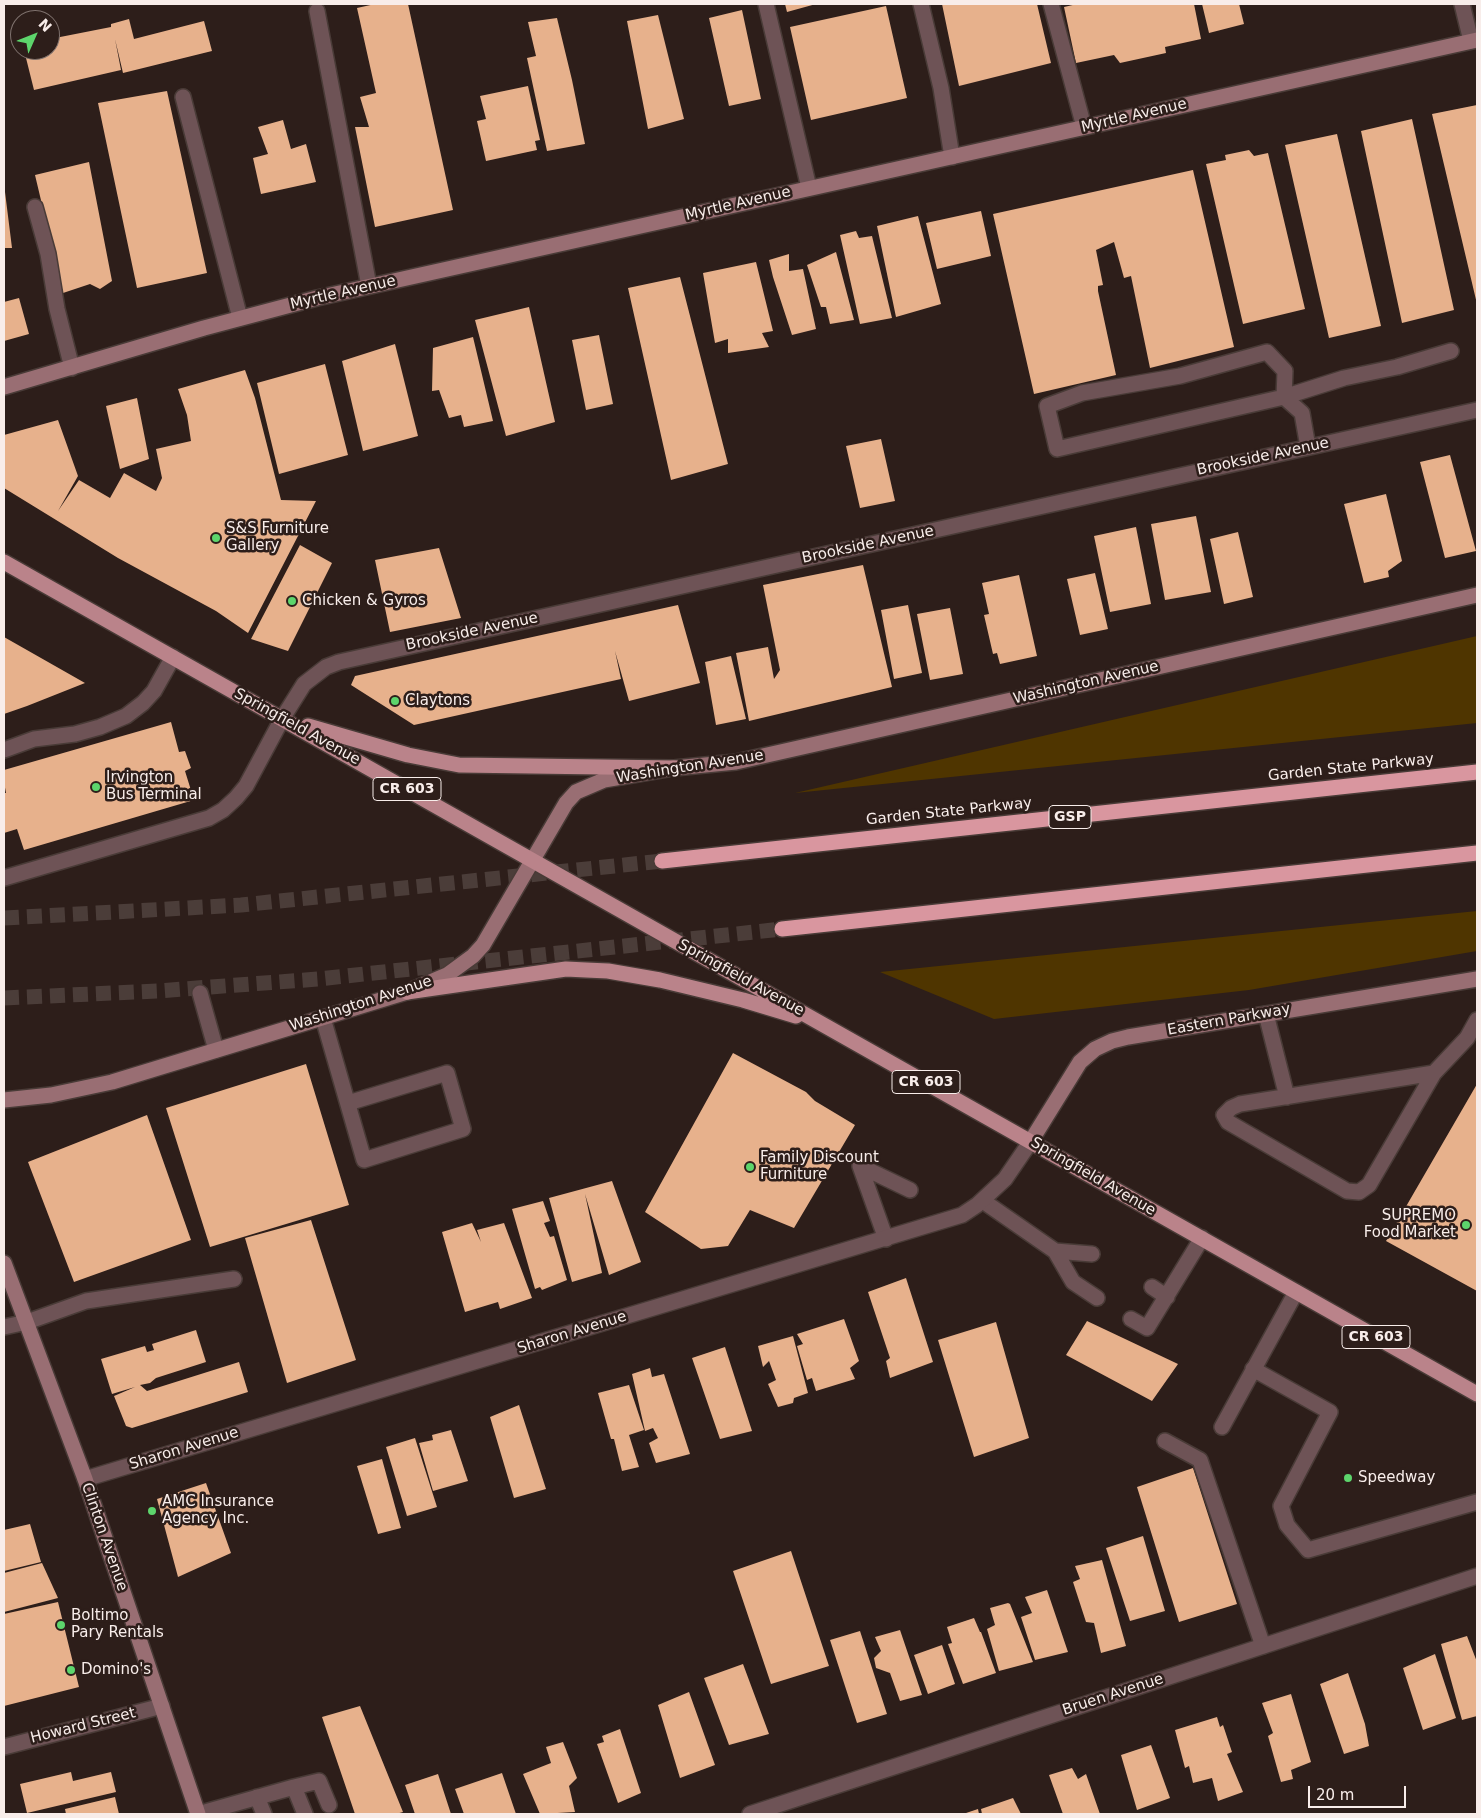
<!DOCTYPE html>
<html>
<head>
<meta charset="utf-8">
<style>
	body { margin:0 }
	#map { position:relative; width:1481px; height:1818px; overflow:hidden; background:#2d1e1a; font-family:"DejaVu Sans",sans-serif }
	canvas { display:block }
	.frame { position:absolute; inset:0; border:5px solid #f8edea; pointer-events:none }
	.north { position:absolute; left:10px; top:10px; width:50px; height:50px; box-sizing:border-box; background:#2d1e1a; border:1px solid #7e716d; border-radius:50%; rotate:46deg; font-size:14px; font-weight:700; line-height:20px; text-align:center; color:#f8edea }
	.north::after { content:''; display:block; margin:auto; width:18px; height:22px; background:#5dd56c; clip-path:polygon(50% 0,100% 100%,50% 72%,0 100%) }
	.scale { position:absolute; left:1308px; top:1786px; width:98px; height:22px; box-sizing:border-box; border:2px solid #f8edea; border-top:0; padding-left:6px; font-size:15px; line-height:18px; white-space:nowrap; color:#f8edea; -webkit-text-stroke:4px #2d1e1a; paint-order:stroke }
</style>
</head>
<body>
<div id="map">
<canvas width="1481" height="1818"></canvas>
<div class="frame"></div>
<div class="north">N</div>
<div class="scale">20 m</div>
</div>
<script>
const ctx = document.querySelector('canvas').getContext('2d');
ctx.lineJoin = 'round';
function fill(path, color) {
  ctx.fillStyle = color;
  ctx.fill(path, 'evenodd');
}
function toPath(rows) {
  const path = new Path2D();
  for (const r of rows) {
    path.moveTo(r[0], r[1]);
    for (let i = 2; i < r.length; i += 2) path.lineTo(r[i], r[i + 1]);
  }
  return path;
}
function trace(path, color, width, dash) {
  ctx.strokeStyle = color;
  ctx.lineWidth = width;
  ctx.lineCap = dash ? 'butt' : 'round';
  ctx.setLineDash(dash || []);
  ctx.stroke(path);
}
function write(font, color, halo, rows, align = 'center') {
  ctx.font = font + ' "DejaVu Sans",sans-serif';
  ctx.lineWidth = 5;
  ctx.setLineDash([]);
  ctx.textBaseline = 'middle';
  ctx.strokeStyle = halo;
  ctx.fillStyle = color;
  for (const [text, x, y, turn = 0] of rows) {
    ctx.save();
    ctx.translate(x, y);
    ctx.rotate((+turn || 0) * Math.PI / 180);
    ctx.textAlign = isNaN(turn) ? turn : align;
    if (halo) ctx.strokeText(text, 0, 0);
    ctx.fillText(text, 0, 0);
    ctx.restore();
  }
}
fill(toPath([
	[1477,636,1477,723,795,793],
	[1477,911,1477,951,1249,990,994,1019,880,972]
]), '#4f3500');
fill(toPath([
	[375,4,408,4,453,210,375,227,355,127,369,127,360,97,376,93,357,8],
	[785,4,816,4,787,12],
	[942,4,1037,4,1051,63,959,86],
	[1077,4,1194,4,1201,39,1165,47,1166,53,1120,63,1114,55,1076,63,1064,7],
	[1202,4,1239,4,1244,24,1209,33],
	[886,6,907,98,811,120,790,27],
	[742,10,761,99,729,106,709,18],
	[658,15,684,119,648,129,627,21],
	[557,18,572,80,585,144,547,151,527,58,536,56,528,22],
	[129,19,134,39,204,21,212,51,123,73,115,39,121,70,34,90,24,50,50,50,50,39,111,27,111,24],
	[528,86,540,140,535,141,537,150,486,161,477,121,486,119,480,96],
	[167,91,207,273,137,288,98,103],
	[1477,105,1477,304,1432,114],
	[1412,119,1454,310,1402,323,1361,131],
	[283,120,291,149,306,144,316,182,261,194,253,158,268,154,258,127],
	[1337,134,1381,326,1329,338,1285,145],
	[1249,150,1254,156,1268,153,1305,309,1243,324,1206,164,1226,160,1225,155],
	[89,162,112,281,100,289,90,284,63,293,35,175],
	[1193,170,1234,347,1150,368,1131,276,1124,278,1114,242,1096,250,1103,285,1098,286,1098,291,1116,375,1034,394,993,214],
	[4,192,5,192,12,248,4,248],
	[981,211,991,256,937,269,926,223],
	[918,216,941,304,896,317,877,226],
	[856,231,859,238,872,236,892,318,860,324,840,235],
	[836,252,854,320,830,324,826,307,821,307,807,265],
	[789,254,789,271,803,269,816,329,792,335,773,277,769,260],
	[756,262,773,331,762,333,769,347,728,353,728,339,715,343,703,273],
	[680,277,728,464,671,480,628,288],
	[19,298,29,334,4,341,4,302],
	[529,307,555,422,506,436,475,320],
	[599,335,613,404,586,410,572,340],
	[473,337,493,421,464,427,461,415,449,418,439,390,432,391,433,348],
	[395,344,418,436,363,451,342,361],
	[325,364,348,455,279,474,257,383],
	[245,370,255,398,281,500,316,501,248,633,216,611,118,558,4,488,4,435,58,420,78,476,58,511,79,480,110,498,124,473,156,491,162,478,156,449,191,441,187,415,178,389],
	[137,398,149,459,120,469,106,406],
	[881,439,895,501,860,508,846,446],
	[1450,455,1476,551,1445,558,1420,462],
	[1386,494,1402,561,1388,571,1389,577,1364,583,1344,504],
	[1196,516,1211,592,1165,600,1151,524],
	[1136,527,1151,604,1110,612,1094,536],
	[1238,532,1253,597,1224,604,1210,539],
	[300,545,332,563,288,651,251,639],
	[439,548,461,618,390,632,375,560],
	[863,565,892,687,749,721,736,653,768,647,774,679,780,670,763,585],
	[1095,573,1108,629,1080,635,1067,579],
	[1019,575,1037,656,1000,664,997,653,993,654,984,615,989,614,982,583],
	[678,605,700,683,629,701,615,651,621,679,414,725,351,685,355,676],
	[908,605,922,673,894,679,881,610],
	[950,608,963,674,930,680,917,614],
	[4,637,85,683,27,706,4,714],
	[731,656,746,719,716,725,705,662],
	[171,722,179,752,185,751,191,768,185,771,194,800,24,850,17,829,4,833,4,793,6,793,4,782,4,770],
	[733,1053,806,1092,815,1101,855,1125,794,1228,750,1210,728,1246,701,1249,645,1212],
	[306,1064,349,1205,210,1247,166,1108],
	[1477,1084,1477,1291,1386,1241],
	[147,1115,191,1240,74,1282,28,1162],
	[612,1181,641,1262,609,1275,585,1194,602,1273,572,1282,549,1198],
	[543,1201,550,1221,544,1223,550,1237,554,1236,567,1280,542,1290,540,1287,535,1289,512,1209],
	[311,1220,356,1360,287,1383,245,1238],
	[472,1223,481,1242,477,1230,504,1223,532,1298,500,1309,498,1302,465,1312,442,1232],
	[906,1278,933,1362,890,1378,886,1361,890,1358,868,1292],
	[844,1319,859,1361,850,1368,855,1379,816,1391,812,1378,807,1380,797,1346,803,1344,797,1334],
	[1087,1321,1178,1364,1152,1401,1066,1355],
	[996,1322,1029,1438,974,1457,938,1340],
	[196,1330,206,1362,156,1378,150,1383,140,1385,147,1391,239,1362,248,1392,132,1428,126,1426,114,1396,135,1387,112,1394,101,1359,145,1346,147,1352,154,1350,152,1344],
	[793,1336,808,1393,794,1398,793,1403,778,1407,768,1384,776,1380,769,1361,763,1367,758,1346],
	[725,1347,752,1431,720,1439,692,1358],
	[650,1368,652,1377,664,1374,690,1454,656,1463,649,1443,658,1438,653,1428,645,1431,632,1374],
	[629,1385,644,1430,629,1435,639,1467,622,1471,614,1439,611,1439,598,1393],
	[519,1405,546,1489,514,1498,490,1417],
	[451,1430,468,1481,433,1491,419,1443,433,1440,432,1435],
	[415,1438,437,1507,407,1516,386,1447],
	[382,1459,401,1528,378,1534,357,1466],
	[1193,1468,1237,1604,1179,1622,1137,1487],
	[206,1483,231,1553,178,1577,157,1499],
	[30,1524,41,1562,4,1571,4,1530],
	[1143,1536,1165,1611,1130,1621,1106,1548],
	[791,1551,829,1666,771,1684,733,1571],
	[1102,1560,1126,1646,1101,1653,1094,1623,1086,1622,1073,1582,1080,1579,1075,1566],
	[42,1563,58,1598,4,1612,4,1573],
	[1047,1590,1068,1652,1035,1660,1021,1617,1032,1613,1025,1597],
	[58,1602,79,1687,4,1706,4,1614],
	[1008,1603,1010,1604,1033,1662,999,1671,987,1629,995,1625,990,1608],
	[974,1618,980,1632,981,1632,996,1673,963,1684,948,1644,952,1643,947,1627],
	[900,1630,922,1695,900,1701,890,1673,876,1668,874,1658,881,1651,875,1637],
	[860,1631,887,1714,857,1723,830,1640],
	[1467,1636,1477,1662,1477,1716,1462,1720,1441,1644],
	[942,1645,955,1684,928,1694,914,1655],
	[1435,1654,1456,1718,1423,1730,1403,1668],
	[743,1664,769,1734,729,1745,704,1678],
	[1348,1673,1365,1724,1369,1746,1344,1754,1320,1684],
	[689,1692,715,1765,680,1778,658,1705],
	[1291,1694,1311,1762,1291,1770,1293,1779,1281,1782,1268,1736,1273,1733,1262,1703],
	[360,1706,403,1812,396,1814,355,1814,322,1717],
	[1217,1717,1220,1727,1223,1725,1232,1752,1227,1754,1243,1792,1218,1801,1212,1778,1193,1783,1189,1766,1185,1768,1175,1730],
	[620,1729,641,1793,618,1803,597,1744,604,1742,602,1736],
	[563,1742,577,1778,569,1786,575,1812,540,1814,523,1774,551,1763,546,1747],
	[1151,1745,1170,1798,1137,1810,1121,1755],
	[1072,1768,1078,1779,1086,1774,1100,1814,1063,1814,1049,1775],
	[71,1772,73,1781,111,1772,116,1792,27,1813,20,1784],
	[502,1773,516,1814,464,1814,455,1789],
	[438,1774,451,1814,415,1814,405,1785],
	[115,1797,119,1814,66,1814,65,1809],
	[1013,1798,1021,1814,982,1814,981,1809],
	[978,1809,979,1814,963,1814]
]), '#e7b18c');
trace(toPath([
	[4,918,241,905,662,861],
	[4,998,157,991,318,979,782,929]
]), '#4b3d39', 15, [15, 8]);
const lane = toPath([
	[766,4,809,188],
	[921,4,941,88,952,157],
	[1051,4,1084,127],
	[317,11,369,286],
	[183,97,240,318],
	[35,207,48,254,57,309,72,368],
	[1284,397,1285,371,1267,352,1180,376,1082,393,1047,406,1057,449,1284,397,1344,378,1397,367,1451,351],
	[1284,397,1302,413,1308,447],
	[4,750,34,739,75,734,100,727,126,716,143,703,154,691,173,657],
	[4,878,209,818,223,810,236,798,246,786,282,719],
	[200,993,216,1050],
	[1266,1014,1287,1097],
	[323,1018,364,1160,463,1129,447,1073,348,1103],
	[1434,1073,1240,1104,1231,1108,1224,1115,1228,1122,1347,1191,1359,1192,1369,1185,1434,1073,1467,1038,1477,1020],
	[983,1201,1055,1251,1073,1282,1097,1298],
	[886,1239,860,1166,910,1190],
	[1055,1251,1092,1254],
	[1152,1287,1167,1297],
	[1131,1319,1147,1328,1202,1238],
	[27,1322,86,1301,234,1279],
	[1253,1369,1330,1412,1281,1506,1287,1525,1308,1550,1477,1502],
	[1222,1427,1296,1292],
	[1165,1441,1200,1460,1263,1646],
	[294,1787,319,1781,329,1805],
	[257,1797,264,1814],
	[198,1814,294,1787,305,1814]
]);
const street = toPath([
	[1462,4,1471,41],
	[282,719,304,684,326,667,339,662,1477,410],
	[4,1327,27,1322],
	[85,1479,962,1215,977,1205,1005,1179,1031,1141],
	[4,1747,162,1706],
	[750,1814,1477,1576]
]);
const secondary = toPath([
	[4,387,204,328,317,298,1477,40],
	[4,1100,51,1095,112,1082,407,992,447,975,473,956,483,945,566,803,576,792,604,780,674,768,736,762,1477,595],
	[1031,1141,1080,1062,1095,1049,1112,1041,1128,1037,1477,979],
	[4,1263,85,1479,198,1814]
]);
const primary = toPath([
	[4,562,1477,1394],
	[308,726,408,755,459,765,674,768],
	[407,992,566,969,586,970,608,971,660,980,743,1000,796,1016]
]);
const highway = toPath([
	[662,861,1477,772],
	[782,929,1477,853]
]);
trace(lane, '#493b37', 18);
trace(street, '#493b37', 18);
trace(secondary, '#493b37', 18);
trace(primary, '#493b37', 18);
trace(highway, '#493b37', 18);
trace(lane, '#6e5356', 15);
trace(street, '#6e5356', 15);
trace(secondary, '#996e73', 15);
trace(primary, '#ba838a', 15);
trace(highway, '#d9969f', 15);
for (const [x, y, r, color] of [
	[216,538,5,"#5dd56c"],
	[292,601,5,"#5dd56c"],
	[395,701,5,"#5dd56c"],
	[96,787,5,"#5dd56c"],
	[750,1167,5,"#5dd56c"],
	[1466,1225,5,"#5dd56c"],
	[1348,1478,5,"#5dd56c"],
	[152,1511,5,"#5dd56c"],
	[61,1625,5,"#5dd56c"],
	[71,1670,5,"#5dd56c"]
]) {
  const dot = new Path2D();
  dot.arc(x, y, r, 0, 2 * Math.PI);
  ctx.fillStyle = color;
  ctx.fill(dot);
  trace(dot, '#2d1e1a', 2);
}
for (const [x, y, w] of [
	[407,789,68],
	[1070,817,42],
	[926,1082,68],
	[1376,1337,68]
]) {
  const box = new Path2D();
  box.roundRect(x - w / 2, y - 11.5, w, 23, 4);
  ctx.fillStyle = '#2d1e1a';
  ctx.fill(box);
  trace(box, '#f8edea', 1);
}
write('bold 14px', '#f8edea', null, [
	["CR 603",407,789],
	["GSP",1070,817],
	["CR 603",926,1082],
	["CR 603",1376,1337]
]);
write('15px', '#f8edea', '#2d1e1a', [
	["Myrtle Avenue",1134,116,-13],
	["Myrtle Avenue",738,204,-13],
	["Myrtle Avenue",343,293,-13],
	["Brookside Avenue",1263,457,-12],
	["Brookside Avenue",868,545,-12],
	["Brookside Avenue",472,632,-12],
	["Washington Avenue",1086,683,-13],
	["Springfield Avenue",297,727,29],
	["Washington Avenue",690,767,-9],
	["Garden State Parkway",1351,768,-6],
	["Garden State Parkway",949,812,-6],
	["Springfield Avenue",741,978,29],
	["Washington Avenue",361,1004,-18],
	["Eastern Parkway",1229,1020,-10],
	["Springfield Avenue",1093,1177,30],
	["Sharon Avenue",572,1333,-17],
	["Sharon Avenue",184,1449,-17],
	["Clinton Avenue",104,1537,71],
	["Bruen Avenue",1113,1695,-18],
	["Howard Street",83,1726,-14]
]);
write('15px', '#f8edea', '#2d1e1a', [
	["S&S Furniture",226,529],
	["Gallery",226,546],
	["Chicken & Gyros",302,601],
	["Claytons",405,701],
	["Irvington",106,778],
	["Bus Terminal",106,795],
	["Family Discount",760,1158],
	["Furniture",760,1175],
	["SUPREMO",1456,1216,"right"],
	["Food Market",1456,1233,"right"],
	["Speedway",1358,1478],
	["AMC Insurance",162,1502],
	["Agency Inc.",162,1519],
	["Boltimo",71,1616],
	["Pary Rentals",71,1633],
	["Domino's",81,1670]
], 'left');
</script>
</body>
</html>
